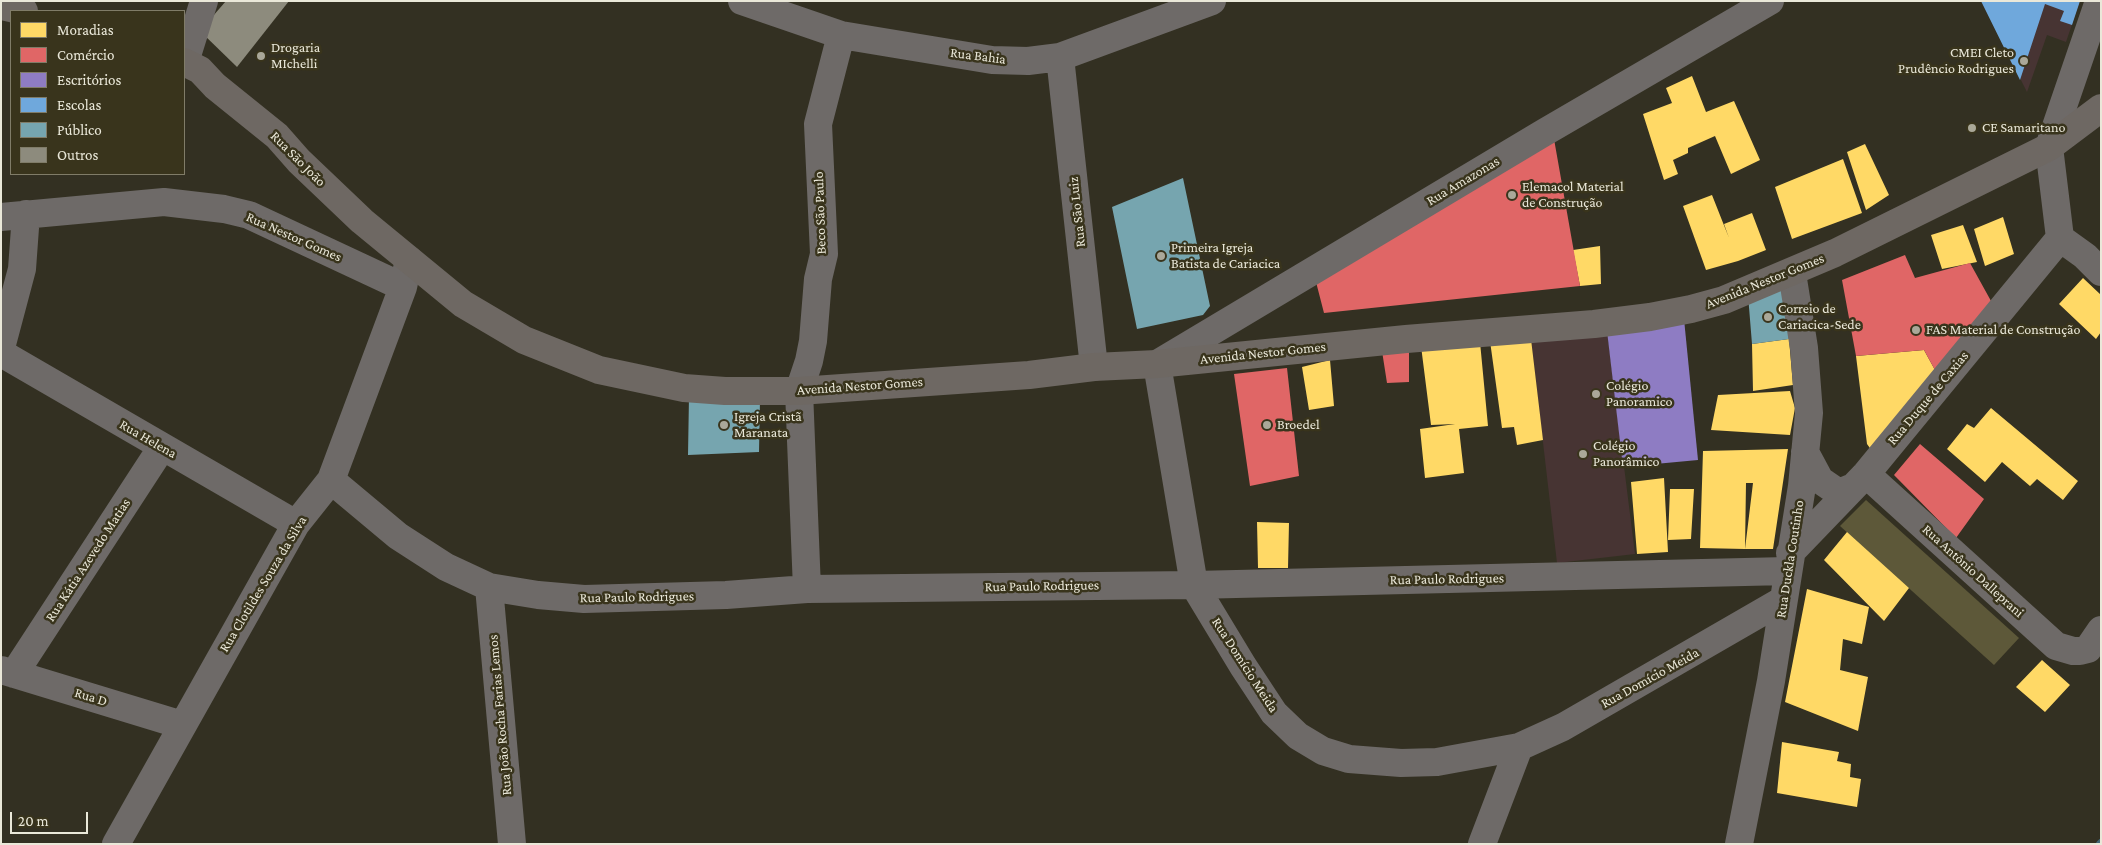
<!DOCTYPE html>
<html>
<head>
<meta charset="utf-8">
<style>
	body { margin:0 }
	#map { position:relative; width:2102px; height:845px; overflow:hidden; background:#333022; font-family:"Crimson Pro",serif }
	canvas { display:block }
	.frame { position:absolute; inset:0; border:2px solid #eae8d9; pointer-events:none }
	.legend { position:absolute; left:10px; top:10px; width:175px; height:165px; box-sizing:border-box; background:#39341c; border:1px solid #807c68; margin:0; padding:6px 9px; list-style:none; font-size:15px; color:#eae8d9 }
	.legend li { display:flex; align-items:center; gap:10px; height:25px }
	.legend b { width:25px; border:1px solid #807c68 }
	.scale { position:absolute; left:10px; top:812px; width:78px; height:22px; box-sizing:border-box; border:2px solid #eae8d9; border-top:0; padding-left:6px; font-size:15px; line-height:18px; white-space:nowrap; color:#eae8d9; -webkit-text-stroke:4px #39341c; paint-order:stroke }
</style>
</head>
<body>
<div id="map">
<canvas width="2102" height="845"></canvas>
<div class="frame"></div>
<ul class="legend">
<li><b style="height:14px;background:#ffd966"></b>Moradias</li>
<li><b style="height:14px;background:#e06666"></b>Comércio</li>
<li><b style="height:14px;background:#8e7cc3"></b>Escritórios</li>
<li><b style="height:14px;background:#6fa8dc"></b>Escolas</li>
<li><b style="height:14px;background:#76a5af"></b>Público</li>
<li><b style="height:14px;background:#8d8b7d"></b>Outros</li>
</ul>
<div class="scale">20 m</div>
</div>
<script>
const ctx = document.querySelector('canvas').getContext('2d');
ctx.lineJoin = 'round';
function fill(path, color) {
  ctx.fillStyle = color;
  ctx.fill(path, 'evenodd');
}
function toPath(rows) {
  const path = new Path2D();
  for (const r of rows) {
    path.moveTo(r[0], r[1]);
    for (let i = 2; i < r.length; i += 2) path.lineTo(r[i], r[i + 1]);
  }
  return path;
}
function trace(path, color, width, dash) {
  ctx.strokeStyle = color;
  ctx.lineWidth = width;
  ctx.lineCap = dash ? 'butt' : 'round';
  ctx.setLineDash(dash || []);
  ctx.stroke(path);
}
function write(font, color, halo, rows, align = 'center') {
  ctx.font = font + ' "Crimson Pro",serif';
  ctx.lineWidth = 5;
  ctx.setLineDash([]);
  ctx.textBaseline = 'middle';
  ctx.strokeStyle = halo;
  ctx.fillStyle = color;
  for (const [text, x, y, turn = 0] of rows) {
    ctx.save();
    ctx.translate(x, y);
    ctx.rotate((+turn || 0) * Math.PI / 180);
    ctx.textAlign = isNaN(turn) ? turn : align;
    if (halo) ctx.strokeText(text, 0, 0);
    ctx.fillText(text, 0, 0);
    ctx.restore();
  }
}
fill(toPath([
	[1981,1,2080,1,2066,42,2047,35,2027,92],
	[1607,331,1635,554,1557,563,1531,339]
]), '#473433');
fill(toPath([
	[1866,500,2019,638,1994,665,1840,526]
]), '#5d5839');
fill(toPath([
	[1692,76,1706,112,1734,101,1760,160,1731,174,1715,136,1688,148,1688,153,1673,160,1678,174,1664,180,1643,114,1672,103,1666,88],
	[1865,144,1889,195,1866,210,1847,152],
	[1843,159,1862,213,1792,239,1775,187],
	[1712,195,1729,238,1724,224,1752,213,1766,250,1738,261,1706,270,1683,206],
	[2003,217,2014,254,1985,266,1974,229],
	[1963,225,1977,262,1942,269,1931,235],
	[1600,246,1601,284,1580,286,1573,250],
	[2083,278,2101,295,2101,332,2096,339,2059,304],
	[1531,339,1543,440,1517,445,1514,427,1502,428,1490,341],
	[1789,339,1793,385,1753,391,1752,344],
	[1480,342,1488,426,1459,429,1464,473,1425,478,1420,429,1455,424,1431,425,1421,346],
	[1924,350,1941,381,1877,458,1867,444,1856,356],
	[1330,360,1334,406,1309,410,1302,367],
	[1790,391,1795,408,1790,435,1711,430,1718,395],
	[1991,408,2078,481,2063,500,2037,479,2030,486,2002,462,1985,482,1947,449,1967,424,1974,428],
	[1788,449,1773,549,1745,549,1753,483,1746,483,1745,549,1700,548,1703,451],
	[1664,478,1668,552,1637,554,1631,482],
	[1670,489,1694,489,1691,539,1668,540],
	[1257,522,1289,523,1288,568,1258,568],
	[1847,532,1909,588,1884,621,1824,560],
	[1807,589,1869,607,1862,644,1843,639,1840,670,1868,677,1858,731,1785,702],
	[2042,660,2070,685,2045,712,2016,687],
	[1782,742,1839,752,1837,761,1851,764,1850,777,1861,779,1857,807,1777,793]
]), '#ffd966');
fill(toPath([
	[1554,139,1580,286,1324,313,1316,282],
	[1905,255,1915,278,1970,263,1996,310,1941,381,1924,350,1856,356,1842,280],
	[1409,346,1409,382,1387,383,1382,351],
	[1287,368,1299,476,1250,486,1234,374],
	[1920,444,1984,499,1956,538,1894,475]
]), '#e06666');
fill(toPath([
	[1684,319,1698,460,1623,467,1607,331]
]), '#8e7cc3');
fill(toPath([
	[1981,1,2080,1,2072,25,2060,21,2064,11,2045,4,2020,80]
]), '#6fa8dc');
fill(toPath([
	[1183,178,1210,306,1203,315,1137,329,1112,207],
	[1783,288,1789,339,1752,344,1748,295],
	[689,396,760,399,759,452,688,455]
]), '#76a5af');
trace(toPath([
	[2100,844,2101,843]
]), '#436676', 8);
fill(toPath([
	[226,1,289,1,237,67,200,31]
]), '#8d8b7d');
trace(toPath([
	[742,1,841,35,992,60,1028,61,1060,57,1212,1],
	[1770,1,1545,132,1157,364,1194,585,1243,666,1274,713,1298,736,1323,751,1349,759,1401,763,1437,762,1519,747,1563,727,1783,600],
	[2099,1,2049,147,2060,238,2085,256,2101,272],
	[1060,57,1094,367],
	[185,62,204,1],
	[1,217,164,202,224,209,249,215,403,287],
	[1,348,22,269,26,214],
	[1,353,296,524],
	[1805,452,1820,480,1839,493,1851,488],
	[1866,474,2056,646,2073,651,2080,651,2088,649,2101,630],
	[331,480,398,536,446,567,489,587,538,595,584,599,726,595,807,589,1194,585,1787,571],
	[1790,553,1866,474,2060,238],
	[489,587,512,844],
	[807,589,799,391,809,361,813,341,818,279,824,254,818,124,841,35],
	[1,670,182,725],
	[14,674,162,447],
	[116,844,296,524,331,480,403,287,409,260],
	[1482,844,1519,747],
	[1739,844,1771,681,1802,486,1809,413,1804,348,1792,273]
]), '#6e6a68', 28);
trace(toPath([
	[1,6,24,11],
	[184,62,200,70,215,86,277,136,299,161,362,221,463,304,524,340,599,370,684,388,725,391,799,391,1029,375,1094,367,1157,364,1406,339,1594,324,1650,317,1691,309,1724,300,1835,253,2049,147,2101,108]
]), '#6e6863', 28);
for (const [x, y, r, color] of [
	[261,56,5,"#aaa899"],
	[2024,61,5,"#aaa899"],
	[1972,128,5,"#aaa899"],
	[1512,195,5,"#aaa899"],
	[1161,256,5,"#aaa899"],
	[1768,317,5,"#aaa899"],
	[1916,330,5,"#aaa899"],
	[1596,394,5,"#aaa899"],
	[724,425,5,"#aaa899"],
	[1267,425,5,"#aaa899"],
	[1583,454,5,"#aaa899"]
]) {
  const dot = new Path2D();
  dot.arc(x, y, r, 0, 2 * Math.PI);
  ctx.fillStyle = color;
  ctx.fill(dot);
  trace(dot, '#39341c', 2);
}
write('14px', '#eae8d9', '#39341c', [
	["Drogaria",271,48],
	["MIchelli",271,64],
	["CMEI Cleto",2014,53,"right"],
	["Prudêncio Rodrigues",2014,69,"right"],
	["CE Samaritano",1982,128],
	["Elemacol Material",1522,187],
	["de Construção",1522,203],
	["Primeira Igreja",1171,248],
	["Batista de Cariacica",1171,264],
	["Correio de",1778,309],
	["Cariacica-Sede",1778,325],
	["FAS Material de Construção",1926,330],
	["Colégio",1606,386],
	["Panoramico",1606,402],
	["Igreja Cristã",734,417],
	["Maranata",734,433],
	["Broedel",1277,425],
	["Colégio",1593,446],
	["Panorâmico",1593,462]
], 'left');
write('14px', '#eae8d9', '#39341c', [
	["Rua Bahia",978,56,7],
	["Rua São João",298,159,45],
	["Rua Amazonas",1463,181,-31],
	["Rua São Luiz",1077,212,-96],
	["Beco São Paulo",820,213,-92],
	["Rua Nestor Gomes",294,237,24],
	["Avenida Nestor Gomes",1765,281,-22],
	["Avenida Nestor Gomes",1263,353,-6],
	["Avenida Nestor Gomes",860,386,-4],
	["Rua Duque de Caxias",1928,398,-50],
	["Rua Helena",148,439,30],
	["Rua Duckla Coutinho",1790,559,-81],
	["Rua Kátia Azevedo Matias",88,560,-57],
	["Rua Antônio Dalleprani",1973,571,42],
	["Rua Paulo Rodrigues",1447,579,-1],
	["Rua Clotildes Souza da Silva",263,584,-59],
	["Rua Paulo Rodrigues",1042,586,-1],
	["Rua Paulo Rodrigues",637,597,-1],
	["Rua Domício Meida",1245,665,57],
	["Rua Domício Meida",1650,678,-29],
	["Rua D",91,697,17],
	["Rua João Rocha Farias Lemos",500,715,-95]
]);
</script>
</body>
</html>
